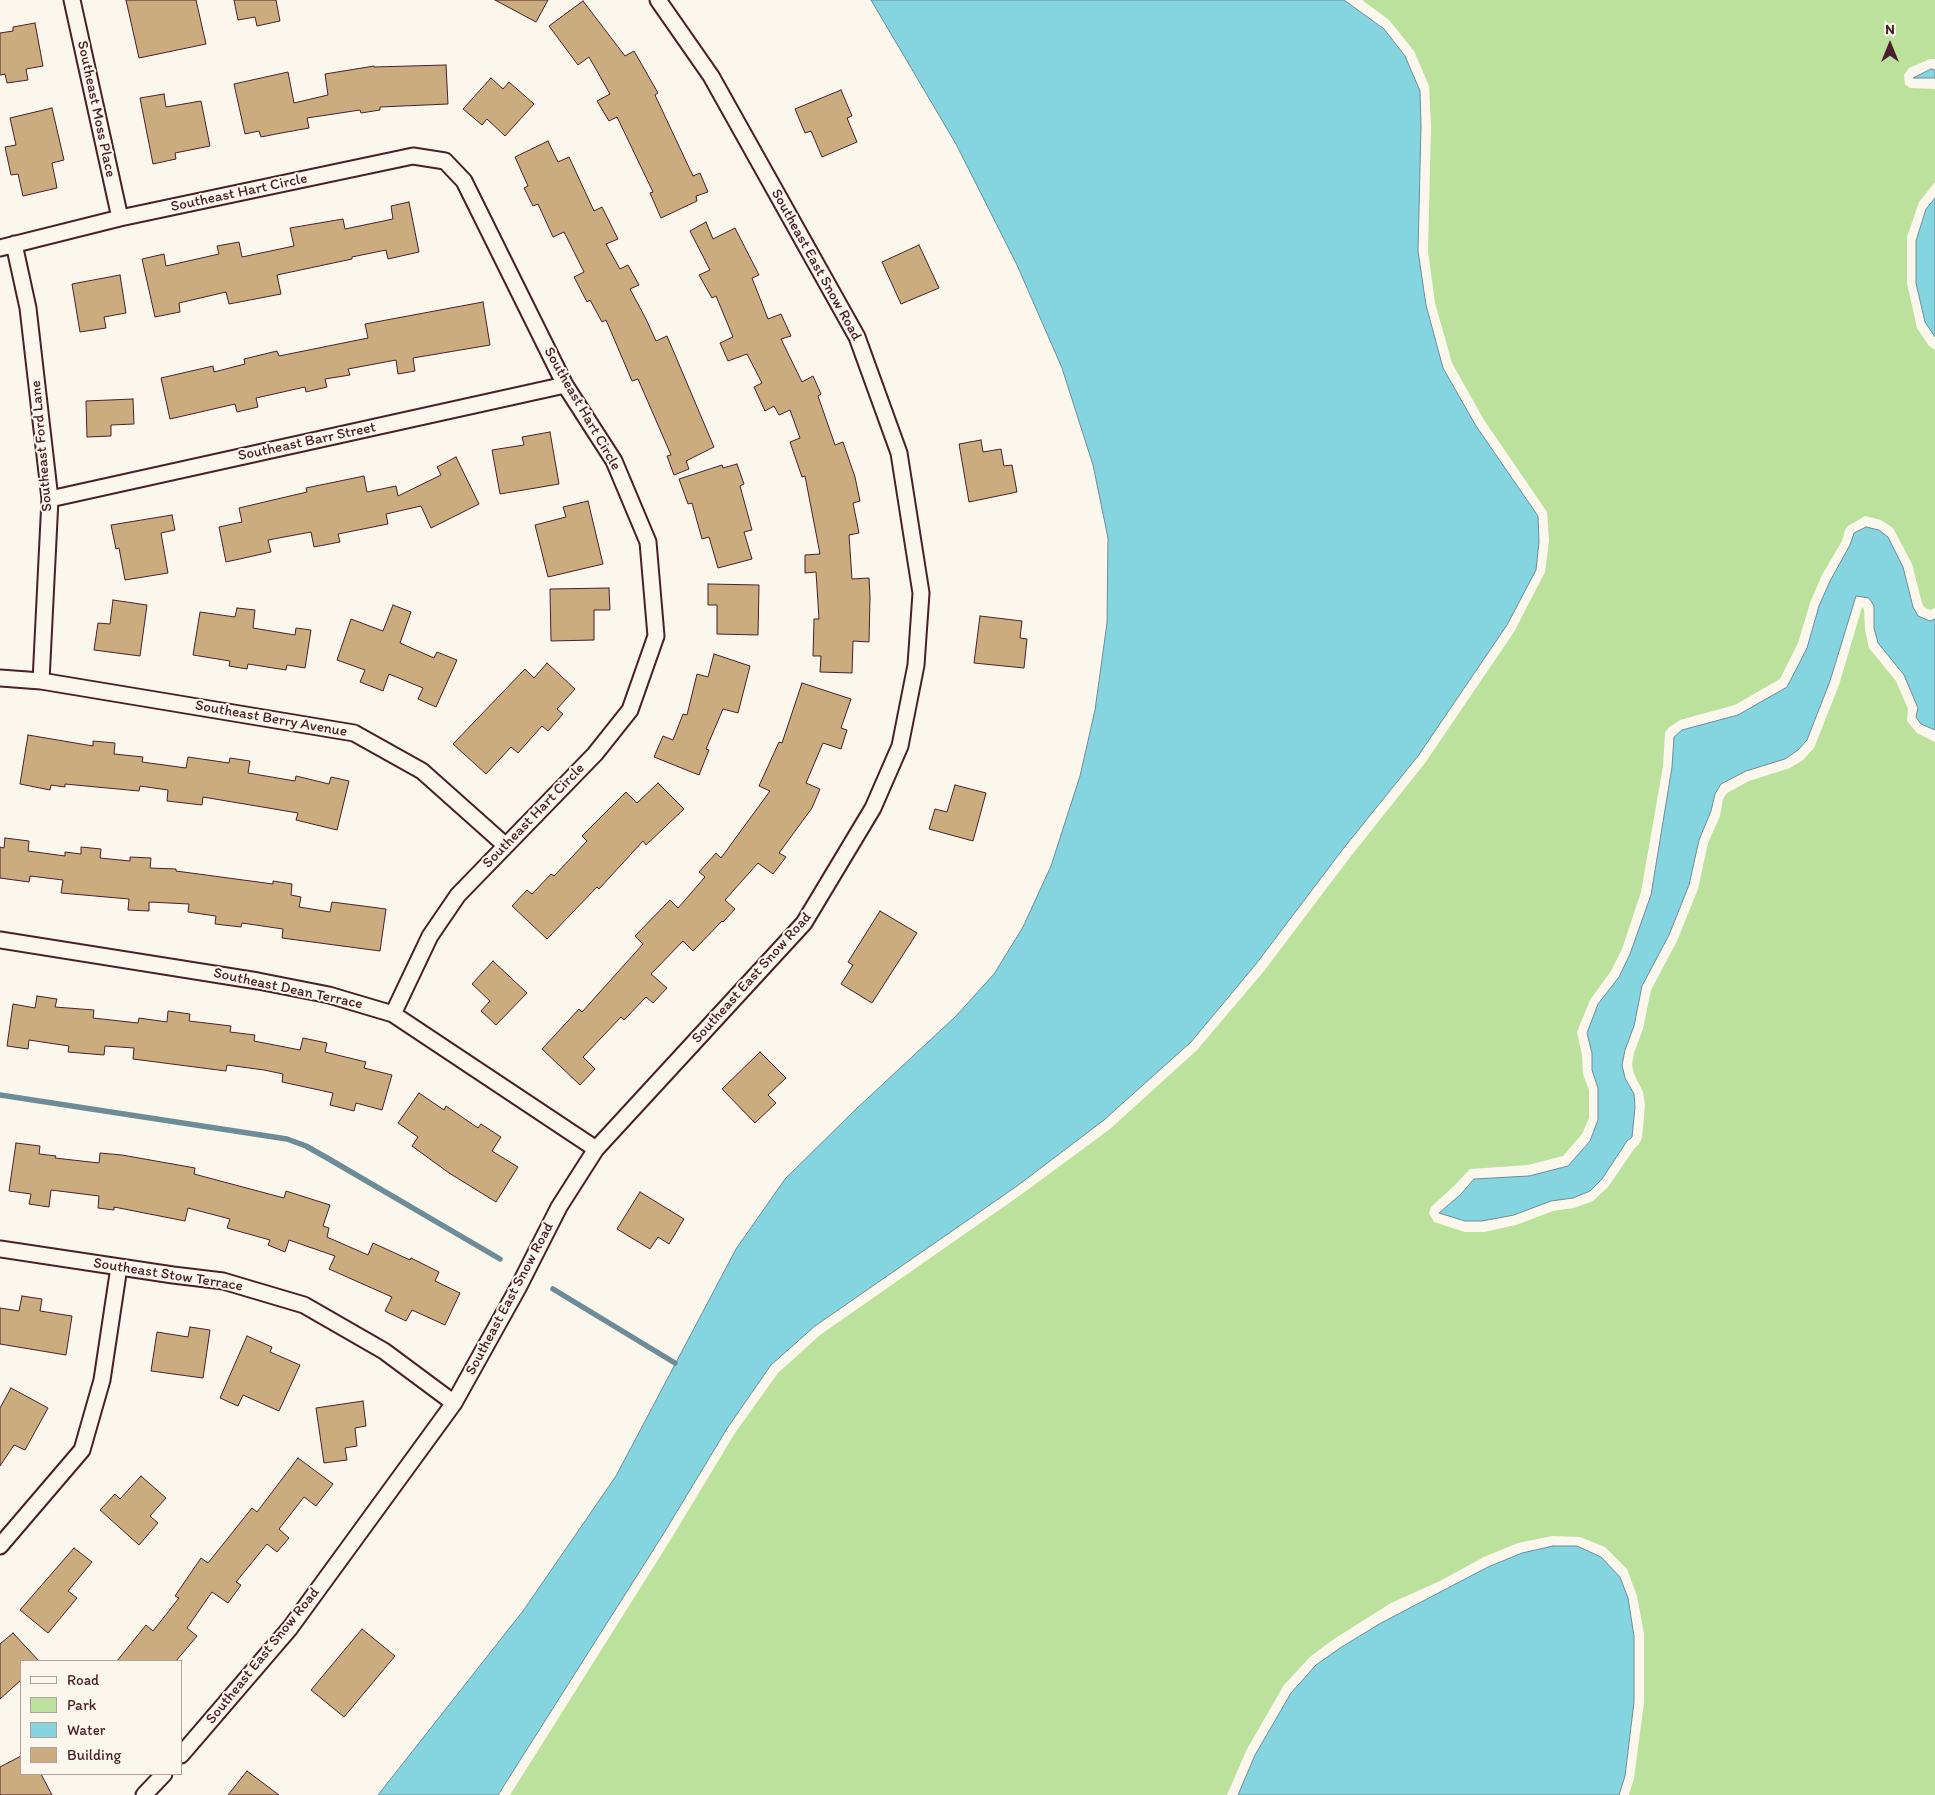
<!DOCTYPE html>
<html>
<head>
<meta charset="utf-8">
<style>
	body { margin:0 }
	#map { position:relative; width:1935px; height:1795px; overflow:hidden; background:#fbf7ec; font-family:Itim,sans-serif }
	canvas { display:block }
	.legend { position:absolute; left:20px; top:1660px; width:162px; height:115px; box-sizing:border-box; background:#fbf7ec; border:1px solid #b4a19f; margin:0; padding:6px 9px; list-style:none; font-size:15px; color:#4a1f2b }
	.legend li { display:flex; align-items:center; gap:10px; height:25px }
	.legend b { width:25px; border:1px solid #b4a19f }
	.north { position:absolute; left:1865px; top:20px; width:50px; height:50px; -webkit-text-stroke:4px #fbf7ec; paint-order:stroke; rotate:0deg; font-size:14px; font-weight:700; line-height:20px; text-align:center; color:#4a1f2b }
	.north::after { content:''; display:block; margin:auto; width:18px; height:22px; background:#4a1f2b; clip-path:polygon(50% 0,100% 100%,50% 72%,0 100%) }
</style>
</head>
<body>
<div id="map">
<canvas width="1935" height="1795"></canvas>
<ul class="legend">
<li><b style="height:6px;background:#fbf7ec"></b>Road</li>
<li><b style="height:14px;background:#bce19c"></b>Park</li>
<li><b style="height:14px;background:#85d5e0"></b>Water</li>
<li><b style="height:14px;background:#caac7f"></b>Building</li>
</ul>
<div class="north">N</div>
</div>
<script>
const ctx = document.querySelector('canvas').getContext('2d');
ctx.lineJoin = 'round';
function fill(path, color) {
  ctx.fillStyle = color;
  ctx.fill(path, 'evenodd');
}
function toPath(rows) {
  const path = new Path2D();
  for (const r of rows) {
    path.moveTo(r[0], r[1]);
    for (let i = 2; i < r.length; i += 2) path.lineTo(r[i], r[i + 1]);
  }
  return path;
}
function trace(path, color, width, dash) {
  ctx.strokeStyle = color;
  ctx.lineWidth = width;
  ctx.lineCap = dash ? 'butt' : 'round';
  ctx.setLineDash(dash || []);
  ctx.stroke(path);
}
function write(font, color, halo, rows, align = 'center') {
  ctx.font = font + ' Itim,sans-serif';
  ctx.lineWidth = 4;
  ctx.setLineDash([]);
  ctx.textBaseline = 'middle';
  ctx.strokeStyle = halo;
  ctx.fillStyle = color;
  for (const [text, x, y, turn = 0] of rows) {
    ctx.save();
    ctx.translate(x, y);
    ctx.rotate((+turn || 0) * Math.PI / 180);
    ctx.textAlign = isNaN(turn) ? turn : align;
    if (halo) ctx.strokeText(text, 0, 0);
    ctx.fillText(text, 0, 0);
    ctx.restore();
  }
}
fill(toPath([
	[1362,0,1935,0,1935,59,1930,59,1909,68,1904,75,1905,84,1910,88,1935,89,1935,182,1919,202,1907,237,1907,283,1917,328,1929,346,1935,350,1935,608,1930,610,1924,607,1922,603,1912,564,1893,528,1881,520,1865,516,1848,526,1845,530,1842,541,1822,575,1810,603,1798,643,1780,679,1735,705,1680,720,1668,728,1665,733,1663,766,1641,892,1622,949,1611,971,1590,1000,1577,1032,1582,1055,1583,1074,1589,1090,1589,1118,1582,1134,1563,1156,1528,1165,1470,1169,1454,1186,1431,1207,1429,1213,1434,1222,1465,1232,1484,1232,1516,1225,1553,1211,1574,1208,1593,1201,1608,1187,1634,1149,1639,1144,1642,1138,1645,1105,1643,1092,1634,1074,1632,1065,1634,1053,1643,1029,1651,990,1677,941,1698,889,1708,843,1720,816,1723,799,1727,793,1749,781,1790,768,1803,760,1814,748,1839,685,1862,607,1864,609,1865,630,1869,648,1896,681,1908,709,1907,721,1917,733,1935,742,1935,1795,1629,1795,1634,1778,1644,1703,1644,1634,1637,1596,1627,1569,1605,1547,1580,1537,1552,1536,1518,1543,1484,1557,1440,1581,1391,1603,1334,1639,1311,1656,1284,1685,1247,1749,1227,1795,510,1795,671,1539,735,1433,778,1373,820,1335,1022,1194,1110,1129,1197,1050,1264,971,1351,856,1425,763,1514,632,1545,572,1549,541,1547,512,1484,420,1452,363,1435,303,1428,251,1431,126,1429,86,1414,51,1389,20]
]), '#bce19c');
const water = toPath([
	[871,0,1344,0,1384,29,1405,56,1420,91,1421,126,1418,251,1426,305,1443,368,1476,426,1538,516,1539,542,1536,570,1507,625,1418,756,1343,849,1256,964,1191,1042,1104,1120,1017,1186,815,1326,771,1365,728,1427,664,1533,498,1795,378,1795,523,1611,616,1476,736,1249,785,1179,855,1110,956,1016,994,974,1023,927,1051,866,1080,776,1095,710,1107,623,1108,538,1093,465,1062,368,1017,265,956,144,871,0],
	[1931,69,1935,70,1935,78,1913,78,1931,69],
	[1935,198,1935,337,1925,322,1916,283,1916,241,1926,209,1935,198],
	[1866,527,1879,530,1888,537,1903,567,1913,607,1918,616,1930,621,1935,619,1935,730,1921,724,1916,717,1918,708,1904,675,1878,643,1874,628,1874,606,1869,598,1856,596,1830,681,1807,740,1798,750,1785,759,1746,771,1721,784,1715,794,1711,811,1699,840,1689,885,1669,935,1642,986,1634,1026,1625,1050,1622,1065,1625,1078,1634,1094,1635,1107,1632,1137,1627,1141,1602,1179,1590,1191,1573,1198,1551,1201,1514,1215,1482,1221,1465,1221,1439,1213,1461,1194,1474,1179,1529,1176,1568,1166,1590,1141,1598,1120,1598,1088,1592,1070,1592,1053,1587,1033,1598,1004,1619,977,1630,954,1651,895,1672,767,1674,737,1682,730,1738,715,1787,687,1807,648,1819,606,1830,581,1850,545,1854,533,1866,527],
	[1553,1546,1577,1546,1601,1557,1620,1577,1628,1598,1634,1636,1634,1702,1625,1776,1619,1795,1238,1795,1255,1755,1291,1693,1316,1665,1340,1648,1381,1623,1488,1567,1522,1553,1553,1546]
]);
fill(water, '#85d5e0');
trace(water, '#6d8c98', 1);
trace(toPath([
	[0,1095,287,1139,306,1146,329,1159,500,1259],
	[553,1289,675,1363]
]), '#6d8c98', 5.5);
const building = toPath([
	[126,0,196,0,206,44,139,58,126,0],
	[234,0,276,0,280,21,257,26,255,17,238,20,234,0],
	[495,0,548,0,536,22,495,0],
	[583,1,625,56,634,51,658,93,655,95,693,176,700,173,708,192,696,196,697,201,661,218,650,193,653,192,617,117,609,121,597,101,610,94,589,57,578,65,549,26,583,1],
	[35,23,43,66,26,69,28,80,7,83,5,74,0,75,0,33,13,31,13,27,35,23],
	[446,65,448,104,380,107,380,110,361,113,360,110,307,118,309,128,276,134,261,137,259,131,245,134,234,84,288,72,294,103,328,95,325,74,374,66,374,67,446,65],
	[491,78,503,89,509,82,534,104,505,136,487,119,482,125,463,109,491,78],
	[841,90,852,116,847,118,857,142,822,157,811,131,805,133,795,109,841,90],
	[164,94,166,107,201,101,210,146,175,153,176,159,153,164,140,98,164,94],
	[52,108,64,160,52,163,57,188,23,196,18,174,11,175,5,147,16,145,10,118,52,108],
	[548,141,558,162,569,157,594,211,602,207,618,239,606,244,620,269,628,265,639,285,630,289,646,319,656,341,667,336,714,447,686,461,689,469,674,475,667,456,671,455,638,379,632,381,606,320,602,322,590,300,587,302,574,277,584,272,564,232,553,237,538,204,533,206,524,188,528,186,515,157,548,141],
	[409,202,419,252,388,259,386,250,352,257,352,259,277,275,281,294,229,304,226,292,179,303,180,312,155,317,142,259,164,254,166,266,219,254,217,246,239,242,242,257,294,246,290,228,343,219,345,229,393,219,391,206,409,202],
	[706,222,713,239,735,228,759,275,752,278,768,319,781,314,791,336,781,339,802,382,813,376,821,394,818,396,835,445,843,442,855,477,860,501,853,503,859,533,849,535,852,579,869,578,870,597,869,642,853,641,852,673,820,672,821,656,813,656,814,619,819,619,816,572,805,573,805,555,820,554,805,476,802,477,790,442,800,438,790,410,779,415,774,406,765,411,754,387,762,383,747,354,728,361,720,343,733,337,716,296,712,298,699,275,710,270,690,231,706,222],
	[919,245,939,288,901,304,882,262,919,245],
	[120,275,126,313,104,317,106,328,80,332,72,284,120,275],
	[483,302,490,345,413,358,415,371,398,374,396,360,348,369,350,375,325,379,327,387,306,392,305,387,256,398,258,407,237,412,235,404,170,419,161,378,213,366,214,372,245,364,244,359,277,351,279,356,368,338,365,324,483,302],
	[133,399,134,424,111,425,111,436,87,437,86,401,133,399],
	[550,432,559,484,500,494,492,450,524,445,522,437,550,432],
	[981,440,983,452,1001,449,1004,466,1012,465,1017,492,969,502,959,444,981,440],
	[456,457,479,504,431,528,421,506,386,514,388,524,338,534,340,542,314,547,311,532,268,540,271,552,226,562,219,527,242,522,239,508,307,492,306,488,364,476,367,492,396,486,398,496,441,475,437,467,456,457],
	[737,464,744,484,740,486,752,530,744,532,752,559,718,568,709,537,702,539,692,503,688,504,679,479,722,465,723,468,737,464],
	[588,501,603,564,548,577,535,525,566,517,563,507,588,501],
	[172,515,175,530,161,533,168,573,125,580,119,548,116,549,111,525,172,515],
	[708,584,759,585,758,635,717,634,717,605,708,605,708,584],
	[609,588,610,610,594,610,594,640,551,641,550,589,609,588],
	[113,600,147,605,140,656,94,650,98,623,110,624,113,600],
	[393,605,411,612,400,643,434,658,437,652,457,660,436,707,418,699,423,688,389,674,383,691,360,682,365,670,337,660,351,619,383,631,393,605],
	[237,608,255,610,253,628,295,635,296,628,311,630,305,668,287,665,286,670,248,664,247,669,229,666,230,661,193,655,200,612,235,617,237,608],
	[980,616,1022,621,1020,638,1027,639,1024,668,974,663,980,616],
	[714,654,750,666,738,713,723,709,706,749,709,750,699,775,654,757,663,736,673,740,683,714,687,715,697,674,708,677,714,654],
	[547,663,575,689,557,709,563,714,548,731,542,726,518,753,511,747,486,774,453,744,525,669,534,678,547,663],
	[802,683,851,699,841,728,847,730,841,749,823,743,806,783,820,789,812,808,779,853,786,857,773,874,758,863,725,900,735,909,723,922,722,921,693,951,683,941,651,974,667,988,653,1003,646,997,624,1020,621,1017,583,1057,595,1069,580,1085,542,1049,579,1009,582,1012,643,944,635,936,670,900,678,908,705,877,699,872,716,853,721,858,770,791,759,786,779,742,782,743,802,683],
	[28,735,93,746,93,741,115,743,114,754,143,757,142,762,186,768,188,757,229,763,230,758,250,761,248,773,295,781,296,776,329,784,331,777,349,781,337,830,296,820,298,813,203,797,202,805,167,801,168,790,140,786,139,791,65,784,65,787,51,785,50,790,20,784,28,735],
	[658,783,684,809,646,845,643,841,599,889,597,887,547,939,512,906,527,890,532,894,551,874,554,876,587,841,582,836,626,792,637,803,658,783],
	[955,785,986,793,973,841,929,829,935,809,947,812,955,785],
	[5,838,29,841,28,851,65,856,65,852,81,854,81,847,101,849,100,858,130,861,130,857,151,858,150,868,176,869,176,871,273,884,273,881,292,884,291,895,301,897,299,907,330,912,332,902,386,909,380,951,282,938,283,929,242,923,241,927,215,924,216,916,188,912,189,904,149,902,149,911,128,910,129,899,61,893,63,880,30,876,29,882,0,878,0,847,4,848,5,838],
	[880,911,917,933,872,1003,841,984,853,965,848,962,880,911],
	[493,961,527,993,496,1025,481,1011,490,1001,472,984,493,961],
	[37,996,57,999,55,1007,94,1010,93,1018,138,1023,139,1018,167,1022,168,1011,190,1014,189,1021,231,1026,230,1032,255,1035,254,1041,300,1050,303,1038,327,1043,325,1052,366,1062,364,1068,392,1075,382,1110,356,1103,354,1111,330,1105,333,1093,282,1082,283,1074,264,1070,227,1065,226,1071,133,1059,134,1048,105,1046,104,1055,68,1052,69,1046,29,1040,28,1049,7,1046,13,1004,35,1008,37,996],
	[760,1052,786,1078,768,1095,776,1103,755,1123,722,1089,760,1052],
	[419,1093,444,1110,446,1106,478,1128,481,1124,501,1137,492,1151,518,1167,496,1202,449,1173,412,1146,418,1137,398,1123,419,1093],
	[16,1143,40,1146,39,1154,56,1156,55,1158,99,1163,100,1153,122,1155,195,1168,194,1174,284,1198,286,1191,330,1205,323,1226,329,1228,327,1237,368,1255,373,1243,410,1260,411,1258,439,1272,435,1281,460,1293,445,1325,412,1310,406,1321,385,1311,392,1297,329,1269,335,1256,289,1240,285,1252,268,1245,270,1240,227,1228,230,1219,188,1208,185,1221,114,1207,114,1210,98,1208,99,1196,51,1190,49,1207,29,1204,31,1194,9,1191,16,1143],
	[640,1192,684,1219,669,1244,658,1237,650,1249,617,1229,640,1192],
	[22,1296,42,1299,40,1311,72,1316,66,1355,0,1344,0,1308,19,1311,22,1296],
	[190,1327,210,1330,203,1378,151,1371,157,1332,188,1337,190,1327],
	[247,1336,272,1347,270,1352,300,1365,279,1411,243,1395,238,1406,220,1398,247,1336],
	[11,1388,48,1408,25,1450,14,1445,0,1466,0,1408,11,1388],
	[363,1401,366,1426,355,1428,357,1446,345,1448,347,1460,324,1463,316,1408,363,1401],
	[298,1458,333,1484,316,1506,304,1497,279,1529,289,1538,277,1552,267,1544,236,1582,241,1585,228,1603,212,1592,187,1628,197,1636,176,1661,117,1661,146,1625,153,1631,179,1598,175,1596,201,1558,208,1563,252,1508,257,1512,298,1458],
	[141,1476,166,1498,150,1516,158,1523,139,1545,100,1510,115,1494,120,1499,141,1476],
	[74,1548,92,1562,68,1591,77,1598,48,1633,20,1610,74,1548],
	[362,1629,395,1656,344,1717,311,1690,362,1629],
	[13,1633,39,1661,21,1661,21,1680,0,1699,0,1644,13,1633],
	[21,1756,21,1774,41,1774,52,1795,0,1795,0,1767,21,1756],
	[247,1771,279,1795,228,1795,247,1771]
]);
fill(building, '#caac7f');
trace(building, '#4a1f2b', 1);
const minor = toPath([
	[72,0,120,218],
	[14,244,28,308,50,499,41,681],
	[0,248,120,218,413,156,445,161,464,181,565,385,614,461,648,542,656,636,630,710,595,754,458,895,430,936,393,1014],
	[50,499,565,385],
	[0,678,41,681,354,733,422,771,505,845],
	[0,940,258,981,329,995,393,1014,596,1149],
	[0,1249,173,1275,223,1281,304,1305,384,1351,454,1403],
	[0,1546,82,1450,102,1380,119,1267],
	[181,1755,290,1628,454,1403,518,1288,559,1207,596,1149,804,923,873,808,900,746,916,665,921,593,899,453,857,337,711,76,658,0],
	[144,1795,164,1774]
]);
trace(minor, '#4a1f2b', 19);
trace(minor, '#fbf7ec', 15);
write('15px', '#4a1f2b', '#fbf7ec', [
	["Southeast Moss Place",96,109,78],
	["Southeast Hart Circle",239,193,-12],
	["Southeast East Snow Road",816,265,61],
	["Southeast Hart Circle",582,409,60],
	["Southeast Barr Street",307,442,-12],
	["Southeast Ford Lane",42,446,-95],
	["Southeast Berry Avenue",271,719,10],
	["Southeast Hart Circle",534,816,-46],
	["Southeast East Snow Road",752,978,-48],
	["Southeast Dean Terrace",288,989,12],
	["Southeast Stow Terrace",168,1275,9],
	["Southeast East Snow Road",510,1299,-62],
	["Southeast East Snow Road",263,1656,-51]
]);
</script>
</body>
</html>
